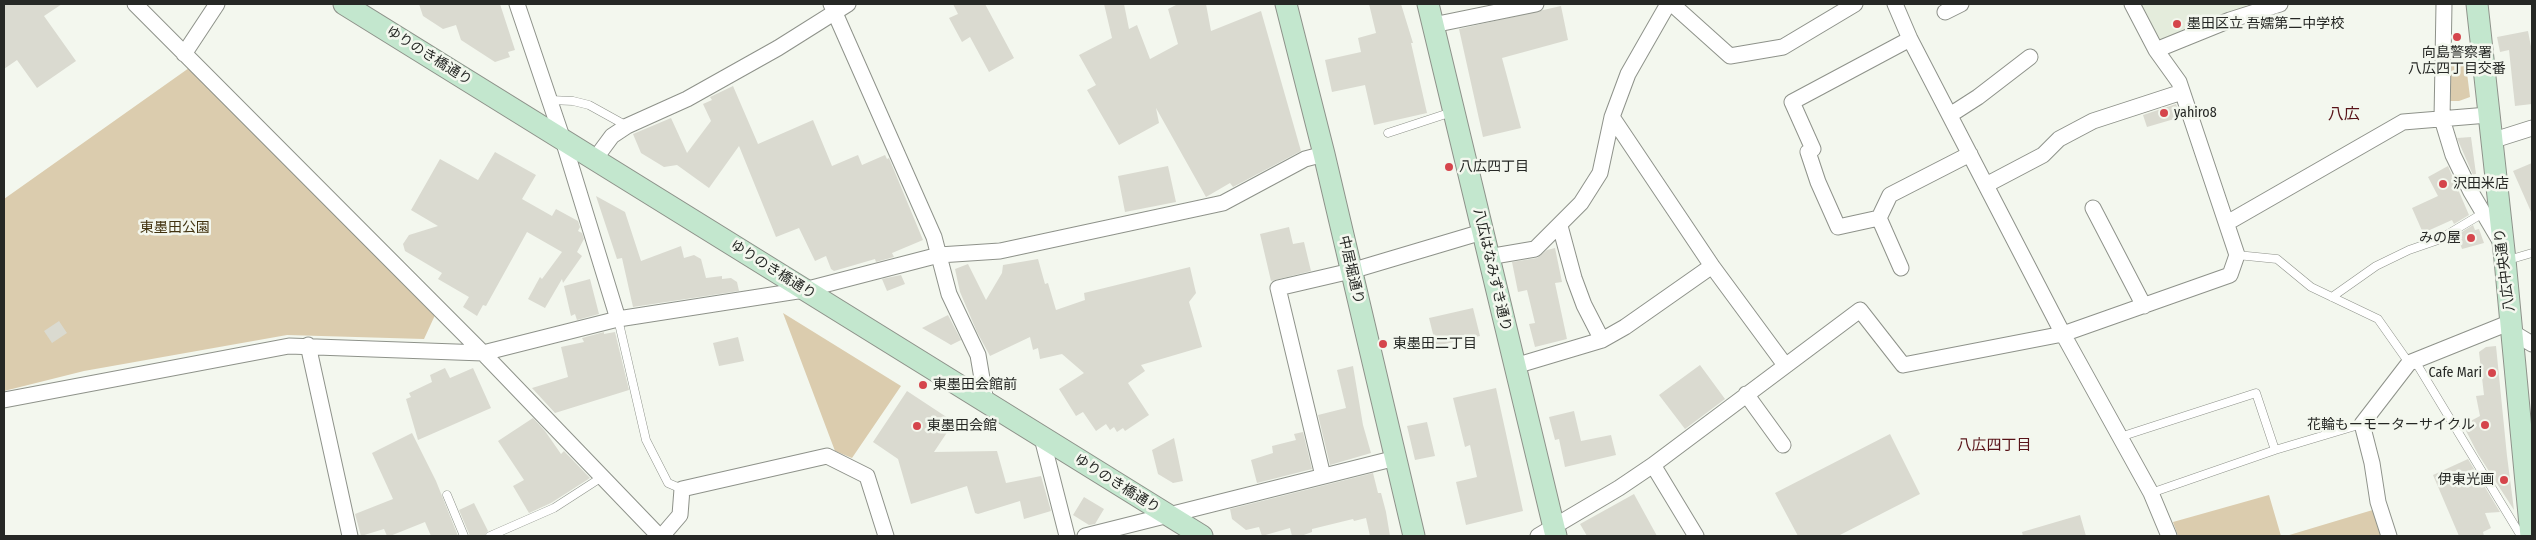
<!DOCTYPE html>
<html>
<head>
<meta charset="utf-8">
<style>
	body { margin:0 }
	#map { position:relative; width:2536px; height:540px; overflow:hidden; background:#f3f7ee; font-family:"Fira Sans Condensed",sans-serif }
	canvas { display:block }
	.frame { position:absolute; inset:0; border:5px solid #262825; pointer-events:none }
</style>
</head>
<body>
<div id="map">
<canvas width="2536" height="540"></canvas>
<div class="frame"></div>
</div>
<script>
const ctx = document.querySelector('canvas').getContext('2d');
ctx.lineJoin = 'round';
function fill(path, color) {
  ctx.fillStyle = color;
  ctx.fill(path, 'evenodd');
}
function toPath(rows) {
  const path = new Path2D();
  for (const r of rows) {
    path.moveTo(r[0], r[1]);
    for (let i = 2; i < r.length; i += 2) path.lineTo(r[i], r[i + 1]);
  }
  return path;
}
function trace(path, color, width, dash) {
  ctx.strokeStyle = color;
  ctx.lineWidth = width;
  ctx.lineCap = dash ? 'butt' : 'round';
  ctx.setLineDash(dash || []);
  ctx.stroke(path);
}
function write(font, color, halo, rows, align = 'center') {
  ctx.font = font + ' "Fira Sans Condensed","Noto Sans JP",sans-serif';
  ctx.lineWidth = 5;
  ctx.setLineDash([]);
  ctx.textBaseline = 'middle';
  ctx.strokeStyle = halo;
  ctx.fillStyle = color;
  for (const [text, x, y, turn = 0] of rows) {
    ctx.save();
    ctx.translate(x, y);
    ctx.rotate((+turn || 0) * Math.PI / 180);
    ctx.textAlign = isNaN(turn) ? turn : align;
    if (halo) ctx.strokeText(text, 0, 0);
    ctx.fillText(text, 0, 0);
    ctx.restore();
  }
}
fill(toPath([
	[2141,4,2246,4,2247,7,2158,41]
]), '#e4ecdc');
fill(toPath([
	[2465,57,2470,97,2459,101,2449,101,2451,58],
	[189,68,436,313,424,339,287,335,84,371,4,391,4,199],
	[783,313,901,386,852,458,835,451],
	[2269,495,2281,536,2178,536,2173,522],
	[2376,509,2383,536,2286,536]
]), '#dbccae');
fill(toPath([
	[4,4,62,4,44,16,76,61,37,88,17,60,4,69],
	[419,4,500,4,515,50,508,52,510,57,495,62,461,40,456,25,443,29,423,16],
	[953,4,985,4,1014,58,989,72,970,37,962,42,949,18,958,14],
	[1104,4,1124,4,1129,29,1137,25,1150,59,1178,44,1168,9,1178,4,1206,4,1211,31,1261,11,1301,151,1233,187,1230,183,1206,197,1156,108,1159,123,1119,145,1087,90,1096,85,1079,55,1112,38],
	[1369,4,1401,4,1413,43,1411,43,1427,113,1374,125,1365,85,1332,92,1325,60,1361,52,1358,38,1376,33],
	[1561,6,1568,40,1502,58,1521,128,1483,137,1459,29],
	[2528,31,2532,52,2532,104,2515,106,2509,50,2500,52,2497,37],
	[733,86,758,144,813,120,832,166,858,155,862,165,885,155,887,159,889,158,923,240,892,253,894,257,876,262,875,259,834,271,831,269,826,256,815,261,799,228,776,237,739,146,709,188,677,165,664,167,641,153,633,134,671,118,687,153,711,121,703,104,712,100,710,97],
	[2176,104,2181,117,2147,127,2143,115],
	[2471,137,2476,174,2473,175,2457,138],
	[495,152,536,175,522,199,552,216,556,209,578,221,580,227,578,231,582,233,584,239,577,252,582,256,563,283,562,279,545,308,528,299,540,277,542,279,562,252,527,232,486,306,483,305,477,316,463,307,469,297,438,279,442,273,405,251,403,244,409,235,438,226,411,210,440,159,478,180],
	[2532,163,2532,214,2513,171],
	[1168,166,1176,202,1125,212,1118,176],
	[2448,166,2469,215,2454,224,2452,220,2423,233,2412,208,2438,196,2428,177],
	[596,196,625,212,641,261,681,246,684,258,694,255,701,259,706,278,722,276,722,279,731,278,737,282,739,291,633,307,622,258,617,259],
	[2473,225,2475,230,2479,229,2484,243,2462,249,2457,235],
	[1289,227,1293,244,1304,242,1311,271,1271,281,1260,234],
	[1555,248,1562,282,1555,283,1567,339,1535,347,1529,324,1535,323,1527,290,1518,292,1512,262,1537,258,1547,250],
	[1038,259,1045,284,1048,283,1056,310,1085,300,1084,293,1190,267,1196,293,1189,302,1202,347,1141,365,1145,371,1128,383,1149,415,1125,431,1123,428,1117,432,1114,427,1110,430,1106,424,1096,431,1083,412,1076,416,1059,389,1084,373,1062,354,1040,359,1038,348,1033,350,1030,337,990,356,977,332,960,292,955,269,968,264,986,300,1002,273,1003,265],
	[901,275,905,284,887,291,882,279],
	[590,279,599,314,577,320,575,314,571,316,564,286],
	[1473,308,1480,336,1436,346,1429,318],
	[948,315,961,340,951,345,922,328],
	[59,321,67,333,52,343,44,331],
	[604,332,604,334,615,332,629,390,555,413,532,388,568,377,561,347,584,342,582,338],
	[738,337,744,361,719,366,713,343],
	[2496,346,2507,456,2514,510,2478,454,2463,425,2480,416,2476,396,2484,395,2479,352,2486,347],
	[1700,365,1725,399,1685,429,1659,395],
	[1353,366,1363,425,1371,453,1330,465,1318,415,1346,408,1337,370],
	[445,368,450,378,473,368,491,408,418,440,406,399,411,397,409,393,432,382,430,375],
	[1496,388,1523,511,1466,525,1456,482,1477,477,1470,445,1465,447,1453,398],
	[907,391,954,422,934,452,997,451,1006,483,1041,476,1051,511,1024,519,1020,501,978,514,975,513,967,486,911,504,898,459,873,442],
	[1574,411,1581,441,1611,435,1616,455,1565,467,1559,439,1555,440,1549,417],
	[533,418,545,431,561,454,564,451,590,478,551,503,529,513,513,486,524,480,498,441],
	[1427,422,1435,456,1415,460,1407,426],
	[1303,432,1312,469,1257,483,1251,460,1273,453,1272,446,1296,440,1294,434],
	[412,433,436,481,458,536,431,536,425,522,390,536,387,536,384,529,361,536,355,514,393,499,372,453],
	[1890,434,1920,494,1838,536,1798,536,1775,493],
	[1174,438,1183,481,1173,483,1158,474,1152,450],
	[2468,459,2500,512,2485,513,2491,528,2483,532,2484,536,2459,536,2433,475],
	[1373,473,1378,493,1381,493,1386,512,1390,536,1370,536,1366,518,1354,521,1353,519,1312,529,1312,532,1301,536,1292,536,1290,528,1262,536,1259,527,1246,530,1232,519,1230,509],
	[1634,494,1657,536,1587,536,1580,524],
	[1084,497,1104,509,1095,524,1089,525,1073,515],
	[474,503,488,531,484,536,470,536,459,510],
	[2080,515,2086,536,2023,536,2022,532]
]), '#dadad0');
const lane = toPath([
	[550,100,573,101,589,105,627,126],
	[1388,133,1452,112],
	[2237,255,2277,259,2311,287,2378,319,2409,363],
	[2508,260,2532,253],
	[2332,297,2376,266,2409,250,2438,240,2485,212],
	[618,319,646,440,668,483,682,489],
	[2415,361,2521,536],
	[2120,437,2256,393,2275,450],
	[2151,493,2275,450,2362,424],
	[447,495,464,536],
	[490,536,554,508,602,477]
]);
const street = toPath([
	[135,4,483,353,659,536],
	[517,4,563,140,618,319],
	[831,4,934,237,949,294,978,355,986,402],
	[1672,4,1730,56,1783,47,1855,4],
	[1895,4,1910,39,2063,334,2151,493,2169,536],
	[2444,4,2442,119,2453,155,2471,192,2500,241],
	[1945,12,1961,4],
	[1433,25,1536,4],
	[1910,39,1792,102,1813,149,1808,152,1818,182,1838,227,1879,218,1890,195,1970,154],
	[2156,50,2230,20,2280,4],
	[184,54,217,4],
	[1950,115,1978,97,2030,57],
	[1612,117,1712,266,1785,365],
	[2491,141,2532,128],
	[595,159,612,136,627,126,687,99,778,48,848,4],
	[1986,185,2043,155,2059,139,2093,121,2182,92],
	[2093,208,2144,306],
	[1879,218,1901,268],
	[2227,223,2403,122,2488,115],
	[1560,226,1574,278,1584,305,1602,340],
	[1488,257,1535,249,1581,203,1600,173,1612,117,1628,74,1668,4],
	[2512,332,2532,344],
	[308,345,350,536],
	[1515,366,1602,340,1625,327,1712,266],
	[1746,394,1783,445],
	[4,400,289,346,483,353,618,319,804,290,939,255,1000,251,1223,203,1305,159,1324,154],
	[1042,438,1067,536],
	[1653,465,1696,536],
	[1323,476,1278,288,1351,271,1482,232],
	[662,536,680,515,682,489,827,456,867,476,886,536],
	[1085,536,1396,458],
	[1538,536,1619,488,1653,465,1860,310,1903,365,2063,334,2230,275,2237,255,2179,82,2156,50,2132,4],
	[2389,536,2378,502,2372,463,2362,424,2409,363,2511,322]
]);
const secondary = toPath([
	[344,4,1202,536],
	[1286,4,1324,154,1414,536],
	[1428,4,1556,536],
	[2477,4,2505,260,2531,536]
]);
trace(lane, '#8e928a', 9);
trace(street, '#8e928a', 17);
trace(secondary, '#8e928a', 23);
trace(lane, '#fff', 8);
trace(street, '#fff', 15);
trace(secondary, '#c3e7ce', 21);
for (const [x, y, r, color] of [
	[2177,24,5,"#d5454c"],
	[2457,37,5,"#d5454c"],
	[2164,113,5,"#d5454c"],
	[1449,167,5,"#d5454c"],
	[2443,184,5,"#d5454c"],
	[2471,238,5,"#d5454c"],
	[1383,344,5,"#d5454c"],
	[2492,373,5,"#d5454c"],
	[923,385,5,"#d5454c"],
	[2485,425,5,"#d5454c"],
	[917,426,5,"#d5454c"],
	[2504,480,5,"#d5454c"]
]) {
  const dot = new Path2D();
  dot.arc(x, y, r, 0, 2 * Math.PI);
  ctx.fillStyle = color;
  ctx.fill(dot);
  trace(dot, '#f3f7ee', 2);
}
write('14px', '#262825', '#f3f7ee', [
	["墨田区立 吾嬬第二中学校",2187,24],
	["向島警察署",2457,53,"center"],
	["八広四丁目交番",2457,69,"center"],
	["yahiro8",2174,113],
	["八広四丁目",1459,167],
	["沢田米店",2453,184],
	["みの屋",2461,238,"right"],
	["東墨田二丁目",1393,344],
	["Cafe Mari",2482,373,"right"],
	["東墨田会館前",933,385],
	["花輪もーモーターサイクル",2475,425,"right"],
	["東墨田会館",927,426],
	["伊東光画",2494,480,"right"]
], 'left');
write('14px', '#262825', '#f3f7ee', [
	["ゆりのき橋通り",429,56,32],
	["ゆりのき橋通り",773,270,32],
	["中居堀通り",1351,270,77],
	["八広はなみずき通り",1492,270,77],
	["八広中央通り",2505,270,-97],
	["ゆりのき橋通り",1117,484,32]
]);
write('14px', '#41320f', '#f3f7ee', [
	["東墨田公園",175,228]
]);
write('15px', '#581318', '#f3f7ee', [
	["八広四丁目",1994,446]
]);
write('16px', '#581318', '#f3f7ee', [
	["八広",2344,115]
]);
</script>
</body>
</html>
